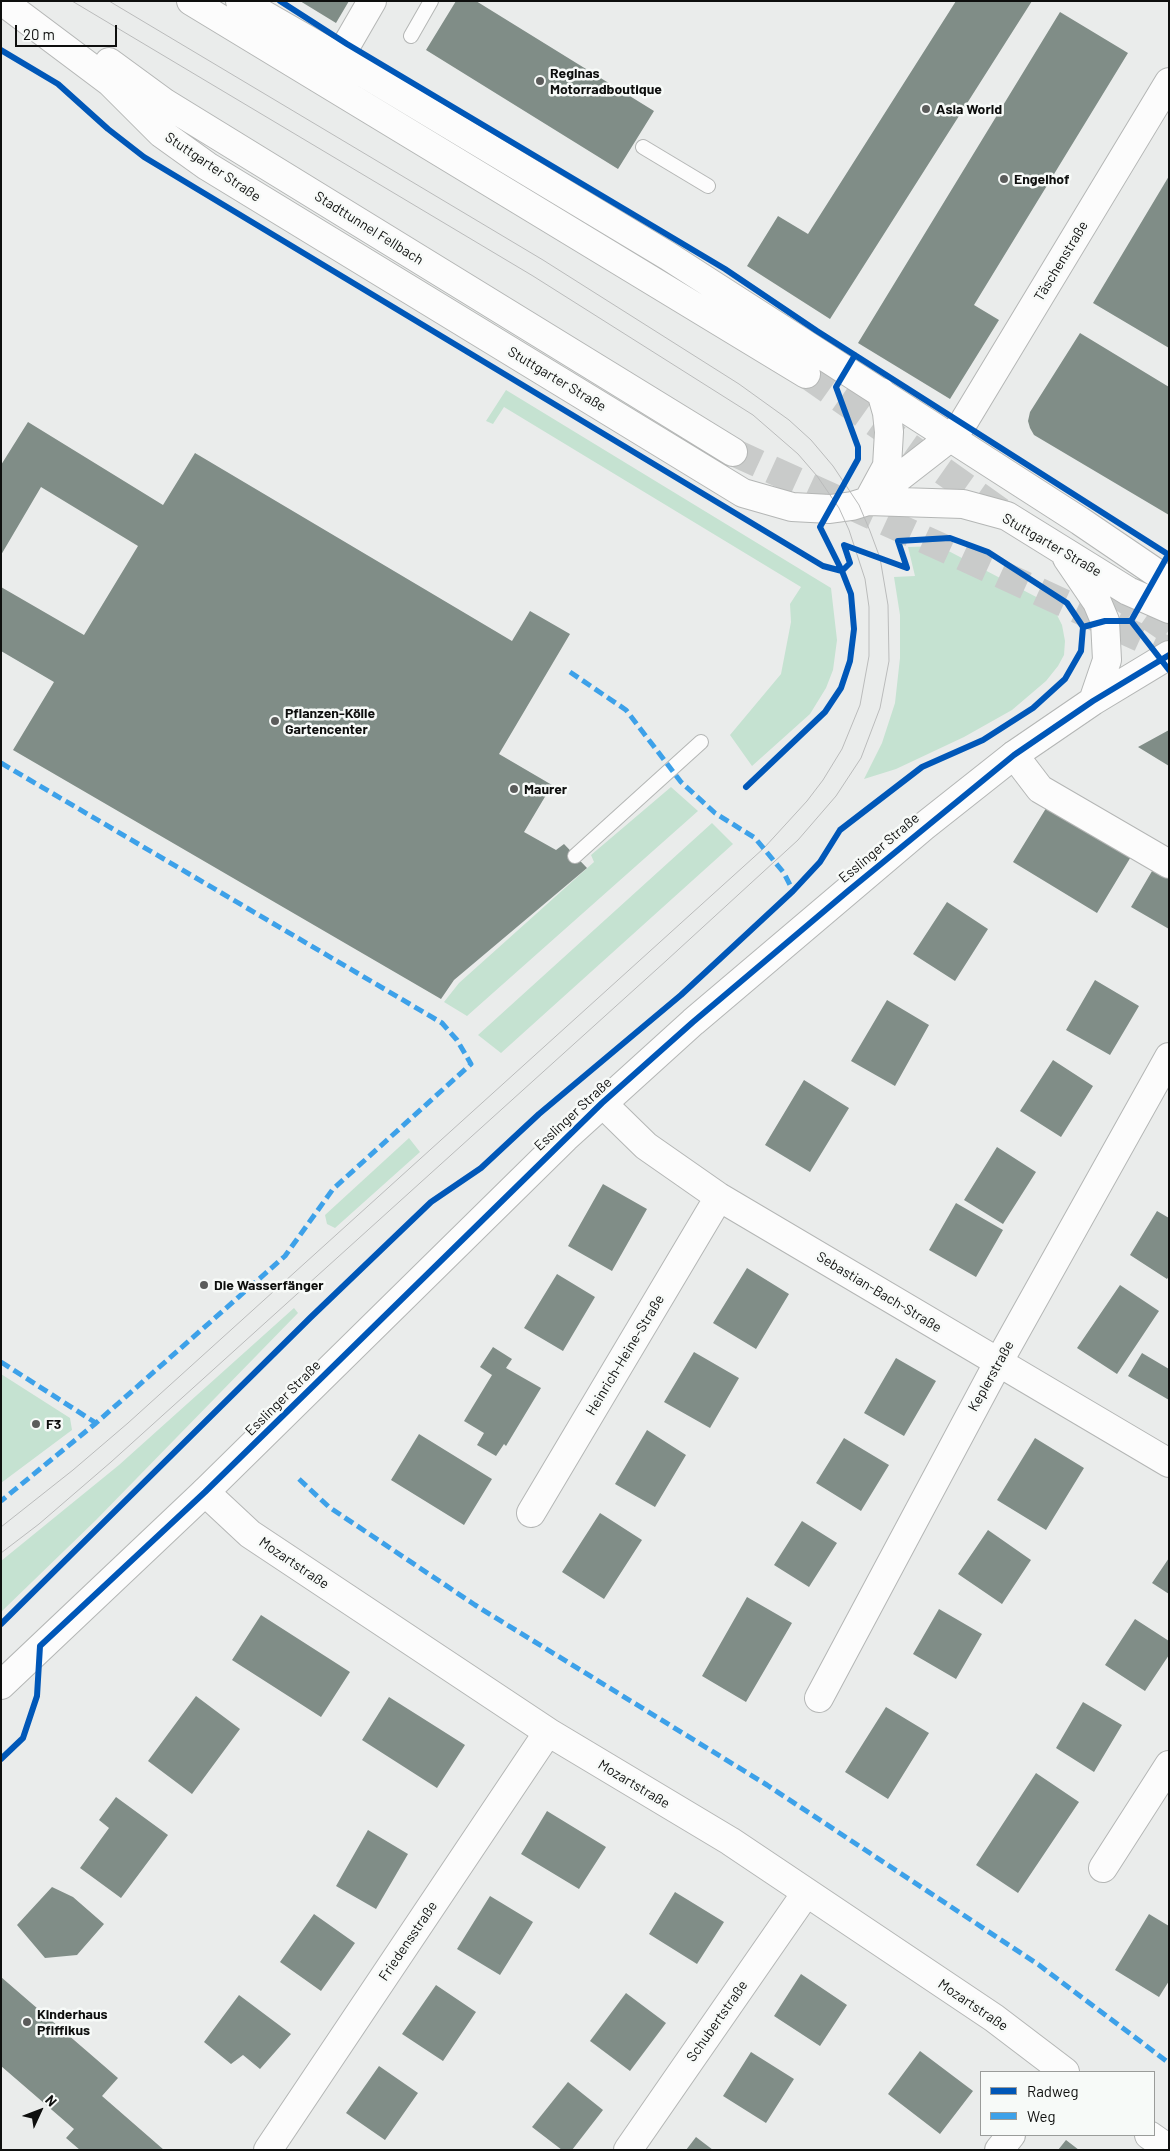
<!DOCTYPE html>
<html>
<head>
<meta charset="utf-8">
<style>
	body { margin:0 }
	#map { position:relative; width:1170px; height:2151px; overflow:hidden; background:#eaeceb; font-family:Barlow,sans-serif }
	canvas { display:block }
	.frame { position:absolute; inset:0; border:2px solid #0e0f0e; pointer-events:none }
	.legend { position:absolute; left:980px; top:2071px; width:175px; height:65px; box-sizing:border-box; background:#f7faf8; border:1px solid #9a9c9a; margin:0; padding:6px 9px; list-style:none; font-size:15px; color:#0e0f0e }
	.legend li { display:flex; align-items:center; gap:10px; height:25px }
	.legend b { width:25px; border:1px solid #9a9c9a }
	.north { position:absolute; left:15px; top:2086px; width:50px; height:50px; -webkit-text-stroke:4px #f7faf8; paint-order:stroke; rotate:47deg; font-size:14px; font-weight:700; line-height:20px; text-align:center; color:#0e0f0e }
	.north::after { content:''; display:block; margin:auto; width:18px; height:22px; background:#0e0f0e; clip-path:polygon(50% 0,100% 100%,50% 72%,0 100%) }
	.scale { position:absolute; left:15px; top:25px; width:102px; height:22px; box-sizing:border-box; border:2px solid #0e0f0e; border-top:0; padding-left:6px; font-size:15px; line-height:18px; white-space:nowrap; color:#0e0f0e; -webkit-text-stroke:4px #f7faf8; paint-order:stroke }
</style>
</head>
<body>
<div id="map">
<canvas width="1170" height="2151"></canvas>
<div class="frame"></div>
<ul class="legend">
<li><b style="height:6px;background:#0057b8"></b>Radweg</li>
<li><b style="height:6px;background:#3da1e9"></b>Weg</li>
</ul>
<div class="north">N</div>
<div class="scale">20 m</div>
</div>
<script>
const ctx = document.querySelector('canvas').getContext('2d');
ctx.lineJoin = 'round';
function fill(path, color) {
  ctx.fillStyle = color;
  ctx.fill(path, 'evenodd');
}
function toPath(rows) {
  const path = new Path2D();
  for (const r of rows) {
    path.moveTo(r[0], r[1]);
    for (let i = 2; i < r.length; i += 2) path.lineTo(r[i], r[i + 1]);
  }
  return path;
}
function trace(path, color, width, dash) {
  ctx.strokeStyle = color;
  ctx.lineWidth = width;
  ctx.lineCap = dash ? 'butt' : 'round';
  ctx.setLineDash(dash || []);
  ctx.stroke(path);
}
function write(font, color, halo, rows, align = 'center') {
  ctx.font = font + ' Barlow,sans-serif';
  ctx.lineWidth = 5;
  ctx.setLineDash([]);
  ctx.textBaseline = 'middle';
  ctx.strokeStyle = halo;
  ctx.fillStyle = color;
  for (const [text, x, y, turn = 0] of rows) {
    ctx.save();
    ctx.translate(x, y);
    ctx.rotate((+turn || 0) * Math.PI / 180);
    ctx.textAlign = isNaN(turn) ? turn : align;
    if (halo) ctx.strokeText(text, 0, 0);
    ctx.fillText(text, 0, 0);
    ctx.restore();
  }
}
fill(toPath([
	[506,390,831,588,837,640,833,670,826,688,810,714,752,766,730,735,781,674,791,622,790,604,801,587,504,407,493,424,486,421],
	[939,546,1042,600,1055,611,1062,625,1065,641,1064,655,1058,666,1046,681,1012,710,964,737,896,769,864,779,882,743,895,703,900,658,900,615,894,577,915,576,908,547],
	[671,787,698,811,467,1016,444,1002,459,983,594,862,591,855],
	[712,823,733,844,501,1053,478,1035],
	[409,1138,420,1152,335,1228,327,1224,325,1215],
	[294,1308,298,1313,96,1520,1,1612,1,1561,119,1465],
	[1,1374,70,1418,72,1430,1,1483]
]), '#c5e2d1');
fill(toPath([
	[300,1,349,1,336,23],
	[456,1,476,1,654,111,618,169,426,50],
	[956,1,1032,1,830,319,747,266,778,216,808,234],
	[1060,12,1128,53,974,305,999,320,950,399,858,343],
	[1169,176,1169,348,1093,303],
	[1080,333,1169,387,1169,515,1034,435,1030,428,1028,421,1030,412],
	[28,422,163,505,195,453,512,641,530,611,570,634,499,754,552,785,524,832,556,850,564,844,587,868,454,980,441,999,13,750,54,682,1,651,1,587,84,635,138,546,41,487,1,555,1,465],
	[1169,730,1169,766,1138,747],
	[1048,805,1132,855,1097,913,1013,862],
	[1155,866,1169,875,1169,929,1131,907],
	[947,902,988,929,955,981,913,954],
	[1095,980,1139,1006,1110,1055,1066,1030],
	[887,1000,929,1025,895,1086,851,1061],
	[1053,1060,1093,1086,1061,1137,1020,1111],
	[804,1080,849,1108,810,1172,765,1145],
	[997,1147,1036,1172,1003,1224,964,1200],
	[603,1184,647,1209,612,1271,568,1246],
	[956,1203,1003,1230,976,1277,929,1250],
	[1157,1211,1169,1218,1169,1276,1167,1279,1130,1255],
	[747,1268,789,1294,756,1349,713,1323],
	[557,1274,595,1297,563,1351,524,1328],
	[1120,1285,1159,1311,1117,1374,1077,1348],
	[493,1347,512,1359,506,1368,541,1388,506,1446,504,1444,496,1456,477,1445,484,1433,464,1421,492,1375,480,1367],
	[694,1352,739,1378,710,1428,664,1402],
	[1142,1353,1169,1369,1169,1400,1128,1376],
	[896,1358,936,1381,904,1436,864,1413],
	[647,1430,686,1455,655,1507,615,1484],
	[419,1434,492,1479,464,1525,391,1480],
	[844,1438,889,1465,861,1511,816,1483],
	[1035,1438,1084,1468,1046,1530,997,1500],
	[600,1513,642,1540,604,1599,562,1572],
	[802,1521,837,1543,809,1587,774,1565],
	[988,1530,1031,1560,1002,1604,958,1574],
	[1169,1558,1169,1594,1152,1583],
	[747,1597,792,1623,746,1702,702,1676],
	[939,1609,982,1634,956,1679,913,1654],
	[261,1615,350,1672,321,1717,232,1660],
	[1135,1619,1169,1641,1169,1655,1145,1691,1105,1665],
	[196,1696,240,1729,192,1794,148,1761],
	[389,1697,465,1745,437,1788,362,1740],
	[1083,1702,1122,1725,1094,1772,1056,1748],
	[886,1707,929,1733,888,1799,845,1772],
	[1036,1773,1079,1802,1018,1893,976,1865],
	[116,1797,168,1835,121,1898,80,1868,109,1828,99,1820],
	[547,1811,606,1847,579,1889,521,1854],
	[368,1830,408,1854,376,1909,336,1886],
	[52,1887,73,1897,104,1924,77,1955,45,1958,17,1925],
	[675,1892,724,1922,697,1964,649,1934],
	[490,1896,533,1922,500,1975,457,1949],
	[314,1914,355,1943,321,1991,280,1962],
	[1149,1914,1169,1926,1169,1981,1159,1997,1115,1970],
	[801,1974,847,2005,820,2046,774,2016],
	[1,1977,118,2078,102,2096,164,2150,80,2150,66,2138,74,2129,1,2066],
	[436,1985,476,2012,443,2061,402,2034],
	[626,1993,666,2023,630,2071,590,2041],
	[239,1995,291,2034,260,2069,243,2055,231,2064,204,2042],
	[920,2051,973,2091,940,2134,888,2094],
	[751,2052,794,2079,766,2123,723,2096],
	[379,2066,418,2093,385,2140,346,2113],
	[568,2082,603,2110,572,2150,562,2150,532,2127],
	[696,2137,713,2150,686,2150],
	[1066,2140,1079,2150,1058,2150]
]), '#808d87');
trace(toPath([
	[806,374,1004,514],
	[733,452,1169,651],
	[1113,591,1169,630]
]), '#c9cbca', 28, [28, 14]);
const service = toPath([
	[411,36,431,1],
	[643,147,708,186],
	[575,856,701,742]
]);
const minor = toPath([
	[339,58,372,1],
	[951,437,963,423,1169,82],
	[1014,755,1040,789,1169,864],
	[602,1103,646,1146,719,1197,1169,1463],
	[205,1492,250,1534,548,1732,730,1841,994,2018,1065,2072],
	[531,1513,719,1197],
	[819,1698,998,1363,1169,1057],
	[1103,1868,1169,1765],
	[1149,2135,1169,2149],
	[268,2150,548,1732],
	[628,2150,806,1893],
	[999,2150,1011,2135]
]);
const secondary = toPath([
	[2,1,110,82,161,133,207,166,743,493,792,507,830,509,852,506,868,501,963,504,1007,516,1128,591,1169,609],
	[191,1,806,374],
	[240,1,339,58,668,256,1080,521,1158,574,1169,585],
	[109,62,165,103,733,452],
	[875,496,951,437],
	[868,501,887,466,889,432,887,413,881,392],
	[1067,558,1097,602,1105,621,1107,660,1093,701],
	[1,1685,205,1492,565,1138,693,1022,923,827,1014,755,1093,701,1169,655]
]);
trace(service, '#b4b6b5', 16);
trace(minor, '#b4b6b5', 30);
trace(secondary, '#b4b6b5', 30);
trace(service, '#fcfcfc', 14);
trace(minor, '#fcfcfc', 28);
trace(secondary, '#fcfcfc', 28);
trace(toPath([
	[1,1527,73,1470,128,1423,764,848,807,801,823,780,842,749,860,705,869,656,869,607,865,579,849,530,839,508,817,476,798,454,753,415,533,276,72,1],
	[1,1553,39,1524,111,1462,667,960,798,840,836,796,861,758,880,708,889,661,888,605,880,558,870,531,859,505,833,466,811,440,789,420,739,384,543,260,109,1]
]), '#babbbb', 1);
trace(toPath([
	[570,672,626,710,681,782,715,813,755,838,784,873,793,891],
	[1,763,442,1023,457,1040,471,1064,333,1189,285,1256,96,1423,1,1501],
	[1,1362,96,1423],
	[299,1479,329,1507,475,1605,767,1785,1039,1965,1169,2063]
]), '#3da1e9', 5, [10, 5]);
trace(toPath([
	[280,1,347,44,725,269,817,331,1169,555],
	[1,50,58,84,108,129,144,157,823,566,842,571],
	[842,571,850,563,844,545,907,568],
	[1131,621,1168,555],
	[1083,627,1105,621,1131,621,1169,670],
	[746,787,825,712,841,688,850,661,854,629,851,594,842,571,820,527,858,459,858,447,836,387,855,355],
	[1,1624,310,1318,431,1202,481,1168,539,1114,681,995,793,891,820,862,840,830,922,767,983,740,1033,708,1065,679,1081,651,1083,627,1067,603,988,552,950,538,898,541,907,568],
	[1,1759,23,1738,37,1696,40,1646,205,1492,602,1103,693,1022,848,891,1014,755,1093,701,1169,655]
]), '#0057b8', 6);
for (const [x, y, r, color] of [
	[540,81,5,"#5b5c5b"],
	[926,109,5,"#5b5c5b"],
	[1004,179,5,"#5b5c5b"],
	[275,721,5,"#5b5c5b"],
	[514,789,5,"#5b5c5b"],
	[204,1285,5,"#5b5c5b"],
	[36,1424,5,"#5b5c5b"],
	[27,2022,5,"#5b5c5b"]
]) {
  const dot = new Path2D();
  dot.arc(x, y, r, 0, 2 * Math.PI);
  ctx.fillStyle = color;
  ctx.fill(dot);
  trace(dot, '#f7faf8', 2);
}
write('bold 14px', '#0e0f0e', '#f7faf8', [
	["Reginas",550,73],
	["Motorradboutique",550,89],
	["Asia World",936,109],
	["Engelhof",1014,179],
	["Pflanzen-Kölle",285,713],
	["Gartencenter",285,729],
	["Maurer",524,789],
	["Die Wasserfänger",214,1285],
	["F3",46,1424],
	["Kinderhaus",37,2014],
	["Pfiffikus",37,2030]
], 'left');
write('14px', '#0e0f0e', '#f7faf8', [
	["Stuttgarter Straße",213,167,34],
	["Stadttunnel Fellbach",369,228,32],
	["Täschenstraße",1061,261,-59],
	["Stuttgarter Straße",557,379,31],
	["Stuttgarter Straße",1052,545,30],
	["Esslinger Straße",879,848,-40],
	["Esslinger Straße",573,1114,-43],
	["Sebastian-Bach-Straße",879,1292,31],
	["Heinrich-Heine-Straße",625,1355,-59],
	["Keplerstraße",991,1376,-61],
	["Esslinger Straße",283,1398,-45],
	["Mozartstraße",294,1563,34],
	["Mozartstraße",634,1784,31],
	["Friedensstraße",408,1941,-56],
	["Mozartstraße",973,2005,34],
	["Schubertstraße",717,2021,-55]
]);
</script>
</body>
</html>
